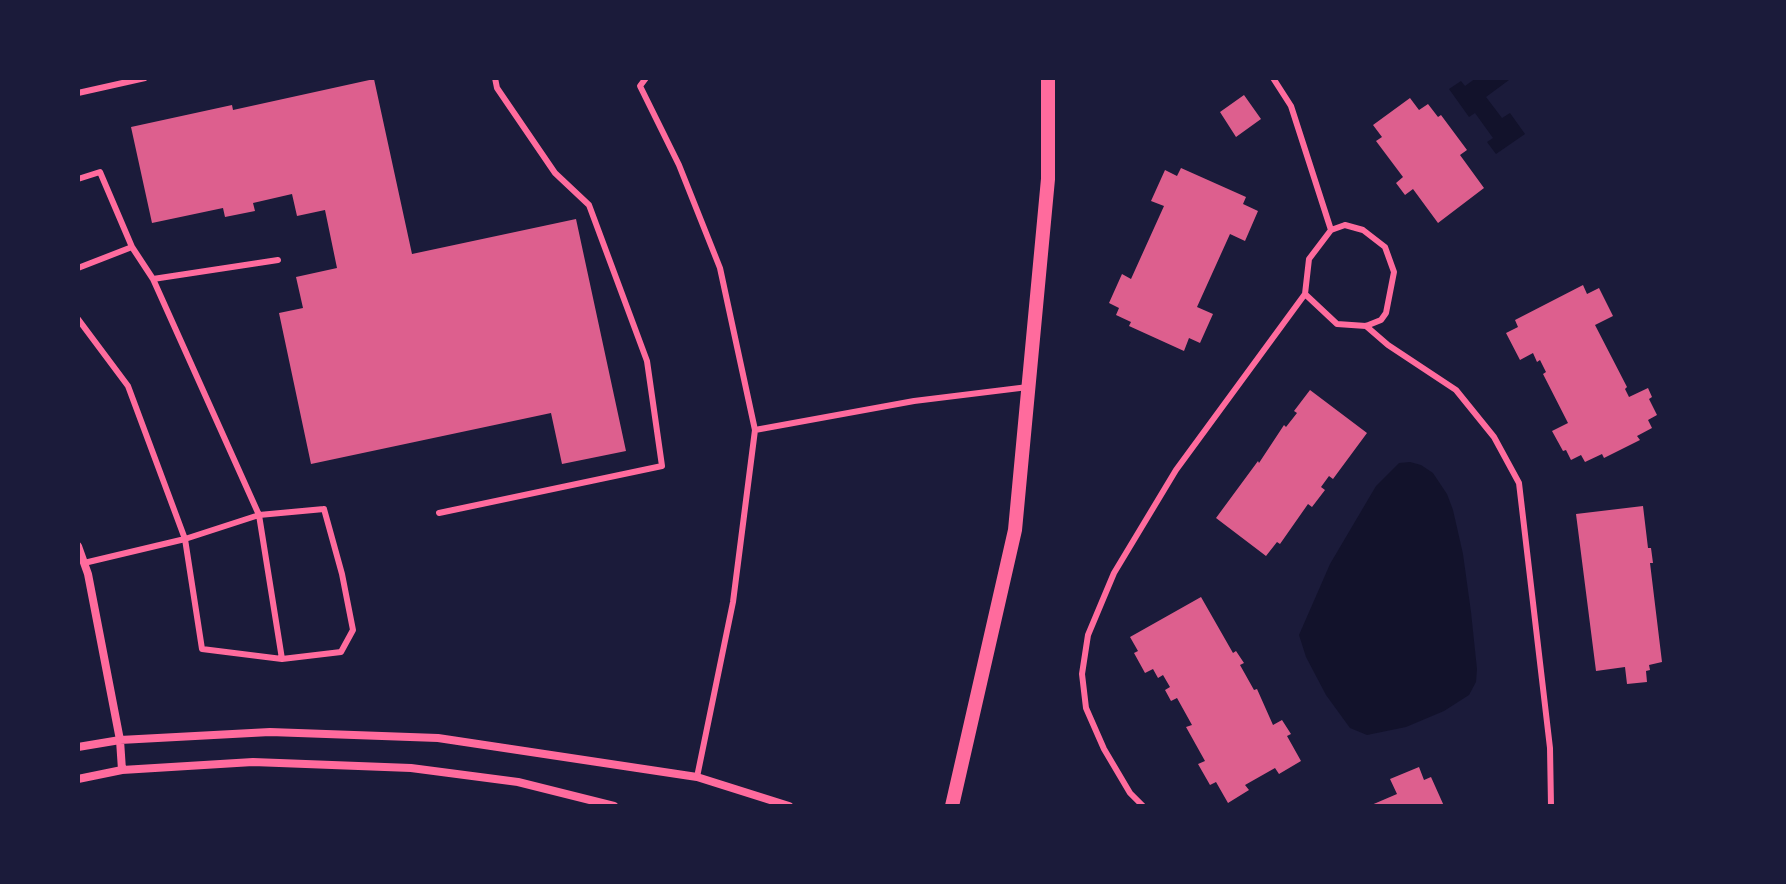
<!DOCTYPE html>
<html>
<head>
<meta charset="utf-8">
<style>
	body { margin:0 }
	#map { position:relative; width:1786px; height:884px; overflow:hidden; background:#1b1b3a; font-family:Jost,sans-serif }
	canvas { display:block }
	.frame { position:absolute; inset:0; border:80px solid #1b1b3a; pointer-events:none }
</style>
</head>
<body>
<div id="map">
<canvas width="1786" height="884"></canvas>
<div class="frame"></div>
</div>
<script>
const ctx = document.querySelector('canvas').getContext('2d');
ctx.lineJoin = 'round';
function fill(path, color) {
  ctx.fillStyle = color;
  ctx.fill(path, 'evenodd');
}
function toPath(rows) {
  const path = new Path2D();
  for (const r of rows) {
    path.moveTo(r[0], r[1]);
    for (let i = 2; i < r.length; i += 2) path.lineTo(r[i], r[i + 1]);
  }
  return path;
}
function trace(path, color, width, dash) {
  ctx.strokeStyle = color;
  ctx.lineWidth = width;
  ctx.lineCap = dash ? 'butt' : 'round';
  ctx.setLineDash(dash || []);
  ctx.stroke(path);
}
fill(toPath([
	[1476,78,1508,78,1509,80,1486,97,1502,118,1510,113,1525,134,1496,154,1487,142,1493,138,1475,113,1469,117,1449,89,1461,81,1465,86],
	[1410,462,1421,465,1433,473,1447,494,1453,510,1463,554,1471,612,1477,669,1476,682,1469,695,1444,711,1406,727,1367,735,1350,728,1326,695,1306,657,1299,635,1330,564,1376,486,1399,463]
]), '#12122b');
fill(toPath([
	[374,79,412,254,576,219,626,451,562,464,551,413,311,464,279,313,303,308,296,277,337,268,325,210,297,216,292,194,253,203,255,211,225,217,223,208,152,223,131,127,232,105,233,110],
	[1244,95,1261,119,1236,137,1220,112],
	[1410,98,1419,110,1428,104,1438,117,1441,115,1467,150,1460,155,1484,188,1438,223,1413,189,1405,195,1396,183,1403,177,1376,141,1382,137,1373,125],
	[1181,168,1246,197,1243,204,1258,211,1245,241,1230,234,1197,307,1213,314,1200,343,1189,338,1184,351,1129,326,1131,322,1116,315,1119,308,1109,303,1122,274,1131,279,1164,206,1151,201,1165,170,1177,176],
	[1583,285,1587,294,1599,288,1613,316,1595,325,1627,387,1625,389,1629,397,1648,388,1652,397,1649,399,1657,415,1648,420,1652,428,1637,436,1640,440,1604,458,1602,454,1585,462,1581,455,1571,460,1566,450,1563,451,1552,431,1568,423,1543,374,1546,372,1540,360,1537,362,1533,353,1520,360,1506,333,1518,327,1515,320],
	[1310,390,1367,433,1333,479,1329,476,1321,487,1325,490,1312,507,1308,504,1280,544,1277,542,1266,556,1216,518,1258,461,1259,463,1284,425,1286,427,1297,413,1294,411],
	[1643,506,1648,548,1651,548,1653,563,1650,563,1662,662,1649,665,1650,670,1646,671,1647,682,1627,684,1625,667,1596,671,1576,514],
	[1201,597,1233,653,1236,651,1244,663,1240,665,1254,690,1257,689,1273,725,1282,720,1291,734,1287,736,1301,761,1279,774,1275,768,1245,785,1249,790,1228,803,1216,782,1210,785,1198,764,1205,761,1186,727,1192,725,1177,698,1171,701,1165,690,1170,687,1163,675,1158,678,1153,669,1145,673,1134,653,1138,651,1130,637],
	[1419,767,1424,780,1431,777,1444,806,1369,806,1397,794,1390,779]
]), '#dd5f8e');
trace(toPath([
	[646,78,640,86,679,165,720,268,755,430],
	[1273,78,1291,106,1331,230],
	[78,93,145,78],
	[78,179,100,172,132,247],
	[1345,225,1363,230,1385,247,1394,272,1386,313,1381,320,1366,326,1337,324,1305,294,1309,259,1331,230,1345,225],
	[78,268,132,247,153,279,278,260],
	[153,279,259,515,282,659],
	[78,319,128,386,185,539,84,563],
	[1366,326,1388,345,1456,390,1494,437,1519,483,1550,748,1551,806],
	[324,509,342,574,353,630,341,652,282,659,202,649,185,539,259,515,324,509],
	[439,513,662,466,647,361,589,205,555,173,497,88,495,78],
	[697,777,733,602,755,430,914,401,1028,387],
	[1143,806,1130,793,1104,749,1086,708,1082,674,1088,635,1114,573,1176,470,1305,294]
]), '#ff6b9d', 6);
trace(toPath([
	[78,546,88,574,120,740,122,770],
	[78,747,120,740,270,732,438,738,697,777,789,806],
	[78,779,122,770,253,762,411,768,518,782,614,806]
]), '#ff6b9d', 8);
trace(toPath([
	[952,806,1015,530,1048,179,1048,78]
]), '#ff6b9d', 14);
</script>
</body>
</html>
